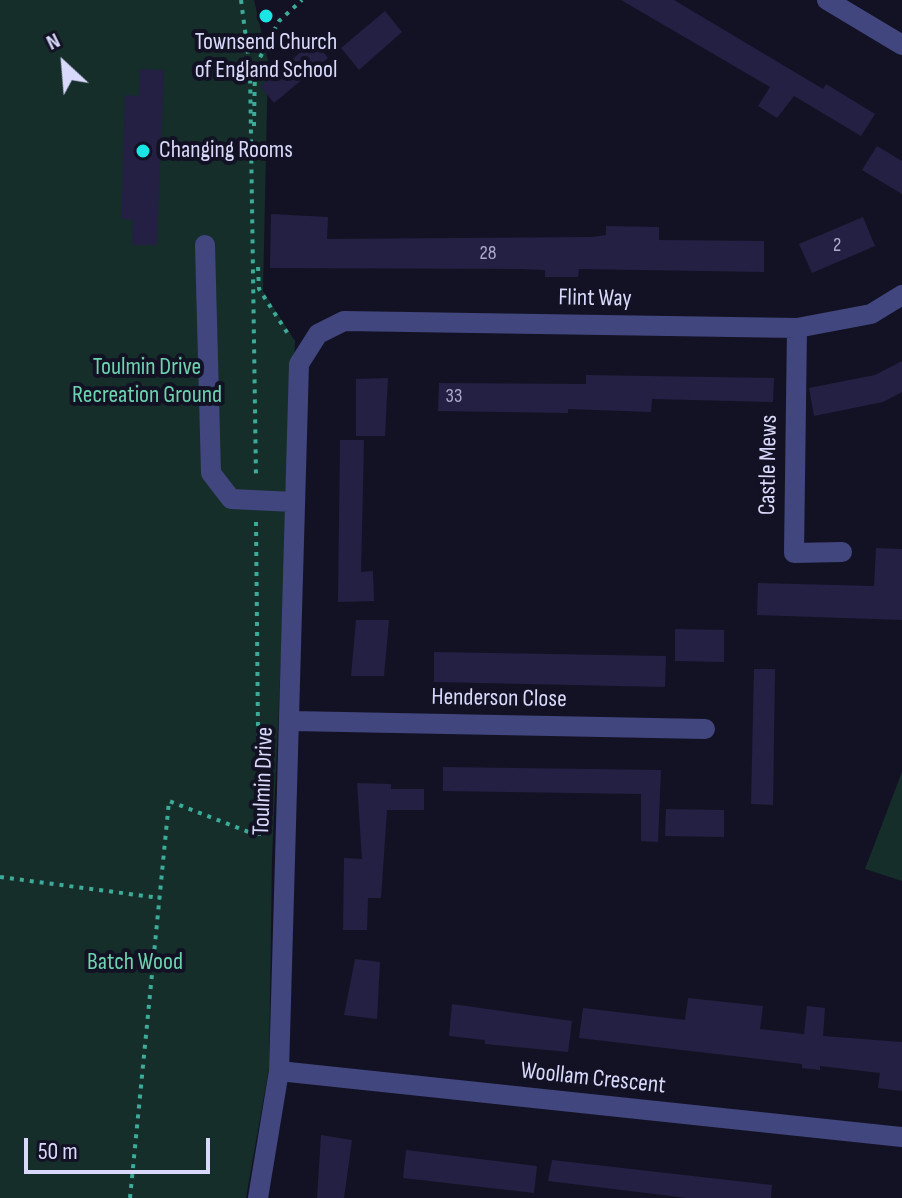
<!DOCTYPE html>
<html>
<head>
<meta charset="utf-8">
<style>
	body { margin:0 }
	#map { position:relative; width:902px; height:1198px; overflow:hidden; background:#131224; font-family:"Sofia Sans Condensed",sans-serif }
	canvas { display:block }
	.north { position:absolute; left:24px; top:24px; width:80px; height:80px; -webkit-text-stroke:6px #131224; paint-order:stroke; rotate:334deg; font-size:22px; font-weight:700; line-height:32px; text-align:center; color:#d9d9fb }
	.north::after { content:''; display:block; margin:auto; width:28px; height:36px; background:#d9d9fb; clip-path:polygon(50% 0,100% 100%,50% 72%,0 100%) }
	.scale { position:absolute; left:24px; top:1138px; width:186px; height:36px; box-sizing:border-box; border:4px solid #d9d9fb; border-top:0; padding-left:10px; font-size:24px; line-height:28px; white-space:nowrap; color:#d9d9fb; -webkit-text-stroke:6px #131224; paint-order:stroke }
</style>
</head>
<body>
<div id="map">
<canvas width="902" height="1198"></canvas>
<div class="north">N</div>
<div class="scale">50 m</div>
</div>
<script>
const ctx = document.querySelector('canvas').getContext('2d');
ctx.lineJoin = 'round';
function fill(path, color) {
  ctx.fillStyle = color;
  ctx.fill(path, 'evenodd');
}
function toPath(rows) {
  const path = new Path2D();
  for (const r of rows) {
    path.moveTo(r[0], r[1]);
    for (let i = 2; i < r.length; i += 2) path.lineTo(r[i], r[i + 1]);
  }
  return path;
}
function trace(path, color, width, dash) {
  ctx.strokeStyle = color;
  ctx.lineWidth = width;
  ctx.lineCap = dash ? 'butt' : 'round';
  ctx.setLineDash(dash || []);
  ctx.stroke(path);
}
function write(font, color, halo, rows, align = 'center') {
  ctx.font = font + ' "Sofia Sans Condensed",sans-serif';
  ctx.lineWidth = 8;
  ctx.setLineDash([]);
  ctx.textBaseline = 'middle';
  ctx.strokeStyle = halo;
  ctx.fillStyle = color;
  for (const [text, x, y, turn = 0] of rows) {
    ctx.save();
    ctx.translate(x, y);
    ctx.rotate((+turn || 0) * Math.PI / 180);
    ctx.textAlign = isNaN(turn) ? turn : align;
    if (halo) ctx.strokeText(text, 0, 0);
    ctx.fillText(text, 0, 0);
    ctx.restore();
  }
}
fill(toPath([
	[0,0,254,0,268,61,263,291,295,341,272,859,269,1068,246,1198,0,1198],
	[902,772,902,881,865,869]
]), '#152e2a');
fill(toPath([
	[621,0,674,0,823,89,826,84,875,114,861,136,794,96,777,118,758,106,770,87],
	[385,11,402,32,359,70,341,48],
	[314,41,328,58,274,103,260,86],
	[140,69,164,70,157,245,132,245,133,220,121,219,125,95,139,96],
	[877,146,902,161,902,194,862,170],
	[271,214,328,217,327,239,592,237,606,235,606,226,659,227,659,240,764,241,764,272,579,269,578,277,545,277,545,270,520,269,270,268],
	[863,217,875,246,812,273,799,244],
	[902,361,902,392,883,402,814,416,809,388,875,375],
	[586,375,774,378,773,402,652,399,651,412,568,409,568,413,438,411,439,383,586,384],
	[388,378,385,436,356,436,356,379],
	[340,440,364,440,361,572,373,571,374,601,338,602],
	[876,548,902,549,902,620,757,615,758,583,874,586],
	[356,620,389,620,384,676,351,676],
	[675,629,724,630,724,662,675,661],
	[434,652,666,656,665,687,434,682],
	[754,669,775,669,773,805,751,804],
	[443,767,661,770,658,842,641,841,641,794,443,791],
	[357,783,391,784,391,789,424,789,424,810,387,810,381,898,368,898,367,930,343,930,344,858,362,859],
	[666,809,724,810,724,837,665,836],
	[355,959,380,962,377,1019,344,1015],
	[688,998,763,1006,760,1029,804,1034,807,1006,825,1008,823,1036,902,1042,902,1091,878,1088,880,1073,820,1066,820,1070,802,1068,802,1064,579,1038,583,1008,685,1020],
	[452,1004,572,1021,568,1052,485,1044,485,1040,449,1036],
	[321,1135,352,1140,344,1198,317,1198],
	[406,1150,537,1166,534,1193,403,1178],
	[552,1160,772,1185,771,1198,687,1198,548,1181]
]), '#232043');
trace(toPath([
	[241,0,250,69,256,477],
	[254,126,255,67,279,21,302,0],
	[258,267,259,289,290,337],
	[256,522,259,836,262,839],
	[0,877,160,898],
	[130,1198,169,801,259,836]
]), '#3dab99', 4, [4, 6]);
trace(toPath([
	[827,0,902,45],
	[205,245,211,473,231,499,294,502],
	[797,328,794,553,842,552],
	[292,721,705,729],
	[279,1071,902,1137],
	[258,1198,279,1071,299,364,318,334,344,321,797,328,871,314,902,295]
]), '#42467e', 20);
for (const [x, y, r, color] of [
	[266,16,8,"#1ae6e5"],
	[143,151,8,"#1ae6e5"]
]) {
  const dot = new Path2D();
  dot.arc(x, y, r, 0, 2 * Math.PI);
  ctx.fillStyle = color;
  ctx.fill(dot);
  trace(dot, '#131224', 3);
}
write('20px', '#acabcd', null, [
	["2",837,246],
	["28",488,254],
	["33",454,397]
]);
write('24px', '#d9d9fb', '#131224', [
	["Townsend Church",266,43],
	["of England School",266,71],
	["Changing Rooms",159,151,"left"]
]);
write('24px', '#d9d9fb', '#131224', [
	["Flint Way",595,299,1],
	["Castle Mews",769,465,-89],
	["Henderson Close",499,699,1],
	["Toulmin Drive",264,781,-88],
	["Woollam Crescent",593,1079,6]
]);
write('24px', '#6cd4af', '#131224', [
	["Toulmin Drive",147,368],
	["Recreation Ground",147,396],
	["Batch Wood",135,963]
]);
</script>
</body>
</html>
